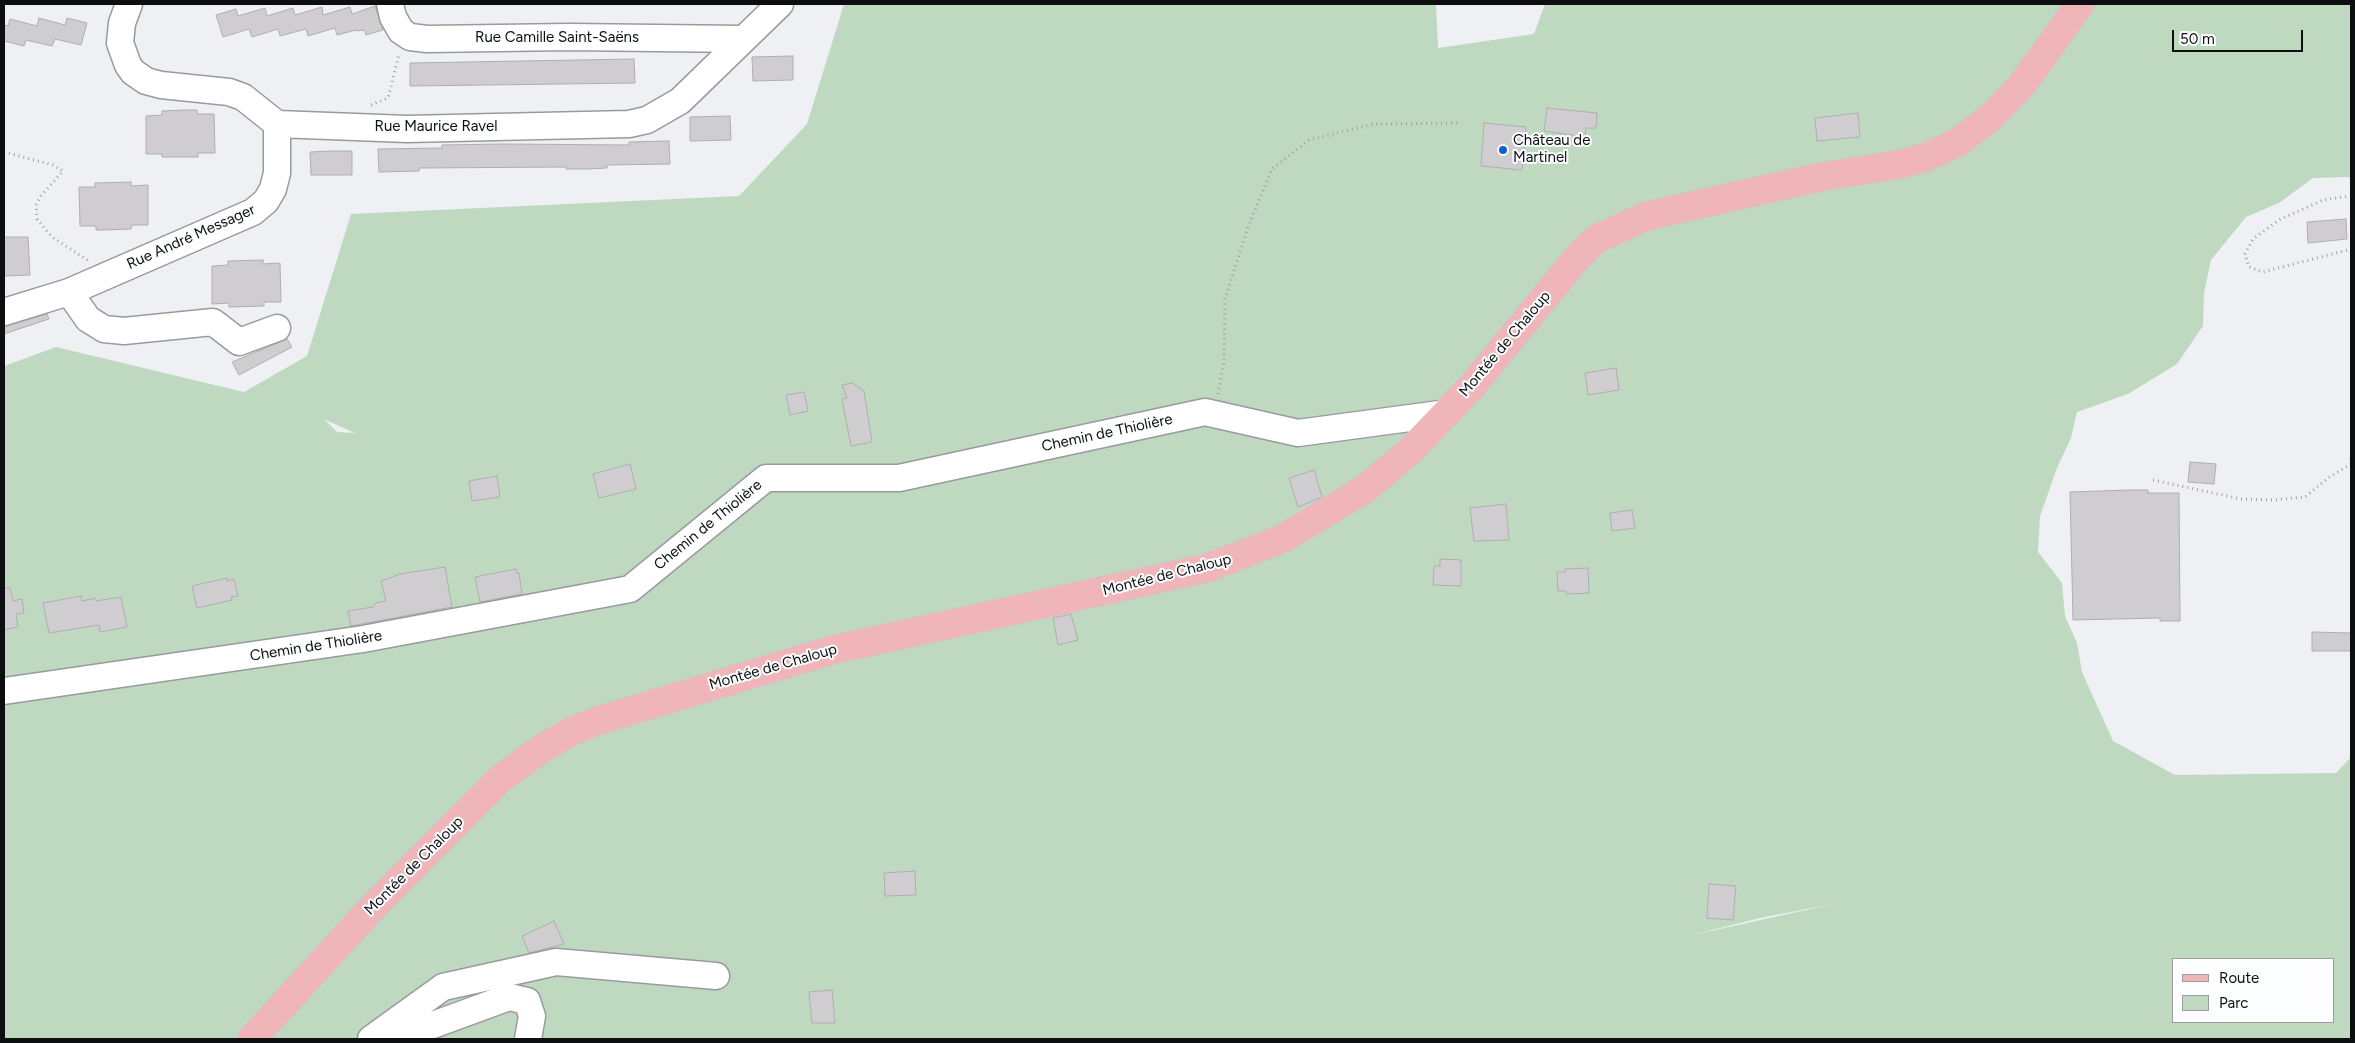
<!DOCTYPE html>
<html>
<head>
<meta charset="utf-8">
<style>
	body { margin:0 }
	#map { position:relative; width:2355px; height:1043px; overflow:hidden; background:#eef0f3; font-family:Figtree,sans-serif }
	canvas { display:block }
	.frame { position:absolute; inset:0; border:5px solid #0d0e0f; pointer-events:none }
	.legend { position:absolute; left:2172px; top:958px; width:162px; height:65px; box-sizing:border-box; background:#fcfdff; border:1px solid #9c9d9f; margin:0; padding:6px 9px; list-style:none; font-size:15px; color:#0d0e0f }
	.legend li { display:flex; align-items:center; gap:10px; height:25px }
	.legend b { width:25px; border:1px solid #9c9d9f }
	.scale { position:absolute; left:2172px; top:30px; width:131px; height:22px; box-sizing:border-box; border:2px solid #0d0e0f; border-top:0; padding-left:6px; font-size:15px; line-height:18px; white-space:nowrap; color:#0d0e0f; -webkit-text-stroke:4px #fcfdff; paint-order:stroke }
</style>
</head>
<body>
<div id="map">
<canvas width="2355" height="1043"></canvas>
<div class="frame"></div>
<ul class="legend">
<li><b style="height:6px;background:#efb5b8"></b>Route</li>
<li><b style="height:14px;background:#bfd9c1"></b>Parc</li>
</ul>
<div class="scale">50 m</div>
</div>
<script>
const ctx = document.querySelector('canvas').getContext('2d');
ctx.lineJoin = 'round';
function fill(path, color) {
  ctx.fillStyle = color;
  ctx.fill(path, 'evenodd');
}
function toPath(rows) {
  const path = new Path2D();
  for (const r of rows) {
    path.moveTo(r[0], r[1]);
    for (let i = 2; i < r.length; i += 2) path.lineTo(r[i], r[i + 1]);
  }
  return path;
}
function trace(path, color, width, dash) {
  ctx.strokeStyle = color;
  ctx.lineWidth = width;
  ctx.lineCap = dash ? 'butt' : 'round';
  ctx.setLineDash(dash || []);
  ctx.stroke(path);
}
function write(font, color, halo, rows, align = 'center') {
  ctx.font = font + ' Figtree,sans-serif';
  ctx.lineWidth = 4;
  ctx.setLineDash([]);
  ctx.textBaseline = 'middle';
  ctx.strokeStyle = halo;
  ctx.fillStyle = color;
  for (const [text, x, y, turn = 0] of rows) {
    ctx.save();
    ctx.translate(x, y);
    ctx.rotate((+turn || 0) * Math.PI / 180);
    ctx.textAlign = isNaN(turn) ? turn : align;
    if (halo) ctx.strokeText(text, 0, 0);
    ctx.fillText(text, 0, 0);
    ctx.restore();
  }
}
fill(toPath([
	[844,4,1436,4,1438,48,1534,34,1545,4,2351,4,2351,178,2348,177,2313,178,2279,203,2246,217,2211,260,2204,293,2203,326,2177,364,2128,394,2077,412,2071,438,2057,468,2040,516,2038,552,2062,583,2065,616,2077,643,2082,672,2113,741,2175,775,2336,773,2351,757,2351,1039,4,1039,4,366,56,347,244,392,307,356,351,214,739,196,807,124],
	[325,420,326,420,355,433,337,432],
	[1833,904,1688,936,1760,918],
	[2174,959,2334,959,2334,1022,2174,1022]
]), '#bfd9c1');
const building = toPath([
	[375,6,383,30,366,35,364,30,357,31,356,30,337,35,335,28,308,36,306,29,280,36,278,29,252,37,249,29,223,37,216,15,236,9,238,16,265,8,267,16,293,8,295,15,322,7,323,15,350,7,352,14,375,6],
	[39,18,65,25,67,18,87,23,81,45,55,39,52,46,26,40,24,46,4,41,4,25,8,26,10,19,37,26,39,18],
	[793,56,793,80,753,81,752,57,793,56],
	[634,59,635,83,410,86,410,63,634,59],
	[1547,108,1597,113,1596,128,1586,128,1585,137,1544,131,1547,108],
	[184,110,197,110,197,114,214,114,215,153,198,153,198,157,162,157,162,154,146,154,146,116,162,115,162,111,184,110],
	[1858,113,1860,137,1817,141,1815,118,1858,113],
	[730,116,731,140,690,141,690,117,730,116],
	[1484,123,1526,127,1522,170,1481,166,1484,123],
	[669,141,670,164,607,165,607,168,588,169,566,169,566,167,419,168,419,171,379,172,378,149,442,148,442,145,503,144,629,145,629,142,669,141],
	[332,151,352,151,352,175,311,175,310,152,332,151],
	[131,182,131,186,148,185,148,225,132,225,131,229,105,230,96,230,96,226,80,226,79,187,95,187,95,183,131,182],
	[2346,219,2347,239,2308,243,2307,222,2346,219],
	[4,237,28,237,30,275,4,276,4,237],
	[263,260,263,264,280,263,281,302,264,302,264,306,229,307,229,303,212,304,212,266,228,265,228,261,263,260],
	[47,314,49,319,4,334,4,327,47,314],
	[287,339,292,347,239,375,232,362,287,339],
	[1616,368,1619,390,1588,395,1585,373,1616,368],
	[852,383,864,391,872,442,851,446,842,399,847,398,842,385,852,383],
	[804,392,808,411,790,415,786,395,804,392],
	[2190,462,2216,464,2214,484,2188,482,2190,462],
	[630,464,636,489,599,498,593,474,630,464],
	[1314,470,1322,497,1298,507,1289,478,1314,470],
	[497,476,500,497,472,501,469,481,497,476],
	[2129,490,2148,490,2148,493,2179,493,2180,621,2160,621,2160,618,2073,620,2070,492,2129,490],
	[1506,504,1509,540,1474,541,1470,508,1506,504],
	[1632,510,1635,528,1612,531,1610,513,1632,510],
	[1440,559,1461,560,1461,586,1433,585,1434,566,1440,566,1440,559],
	[445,567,452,607,351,626,348,611,373,607,376,603,386,601,381,581,400,574,445,567],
	[1588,568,1589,593,1566,594,1566,591,1558,591,1557,572,1565,572,1565,569,1588,568],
	[516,569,517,573,519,573,522,594,480,602,475,577,516,569],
	[227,578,227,581,234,579,238,596,231,597,232,600,197,608,192,586,227,578],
	[4,588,10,588,13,601,22,599,24,613,16,614,18,627,4,630,4,588],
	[81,596,82,601,95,598,96,601,121,597,127,627,100,632,99,625,49,633,43,603,81,596],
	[1071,614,1078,640,1058,645,1053,618,1071,614],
	[2312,632,2351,633,2351,651,2312,651,2312,632],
	[915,871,916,895,885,896,884,873,915,871],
	[1709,884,1736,886,1733,920,1707,918,1709,884],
	[554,921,564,944,529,953,522,936,554,921],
	[832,990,835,1023,812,1023,809,992,832,990]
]);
fill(building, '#d0cdd0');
trace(building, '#b0adb0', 1);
const minor = toPath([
	[129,4,122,23,120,43,128,65,133,72,146,81,161,85,229,92,243,97,277,124,407,129,629,124,647,120,680,101,780,4],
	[390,4,393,17,401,31,410,37,427,39,569,37,744,39],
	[69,292,88,319,104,329,124,331,213,322,239,342,277,328],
	[4,312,69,292,253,212,266,201,273,189,277,173,277,124],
	[4,691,363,639,630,589,766,478,899,478,1205,412,1298,433,1447,413],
	[379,1037,411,1033,509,997,527,1001,532,1016,528,1039],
	[371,1039,443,987,556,962,716,976]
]);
const major = toPath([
	[252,1039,371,909,500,779,544,747,572,731,600,720,832,650,1207,568,1282,539,1365,489,1410,451,1472,386,1576,259,1596,239,1647,216,1820,177,1901,164,1926,157,1958,142,1990,118,2022,85,2080,4]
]);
trace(minor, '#999a9d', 29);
trace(major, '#cacaca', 30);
trace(toPath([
	[371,105,388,98,399,54],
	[4,152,53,165,63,171,40,197,36,205,37,219,52,237,89,261],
	[2351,196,2323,200,2279,220,2253,239,2245,254,2249,267,2263,272,2348,250,2351,251],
	[1218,394,1224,362,1225,299,1248,227,1272,169,1309,140,1374,124,1459,123],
	[2153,480,2241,499,2274,500,2305,497,2328,478,2351,464]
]), '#9fa1a3', 3, [1, 4]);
trace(minor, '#fff', 26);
trace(major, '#efb5b8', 28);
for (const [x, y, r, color] of [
	[1503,150,5,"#1162cc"]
]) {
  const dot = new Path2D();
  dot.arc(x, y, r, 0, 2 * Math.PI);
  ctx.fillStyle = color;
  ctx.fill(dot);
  trace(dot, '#fcfdff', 2);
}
write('15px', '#0d0e0f', '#fcfdff', [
	["Rue Camille Saint-Saëns",557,38],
	["Rue Maurice Ravel",436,127],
	["Rue André Messager",191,237,-24],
	["Montée de Chaloup",1505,344,-50],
	["Chemin de Thiolière",1107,433,-12],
	["Chemin de Thiolière",708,525,-39],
	["Montée de Chaloup",1167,575,-14],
	["Chemin de Thiolière",316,646,-9],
	["Montée de Chaloup",773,667,-16],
	["Montée de Chaloup",414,866,-45]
]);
write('15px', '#0d0e0f', '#fcfdff', [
	["Château de",1513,141],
	["Martinel",1513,158]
], 'left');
</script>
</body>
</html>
